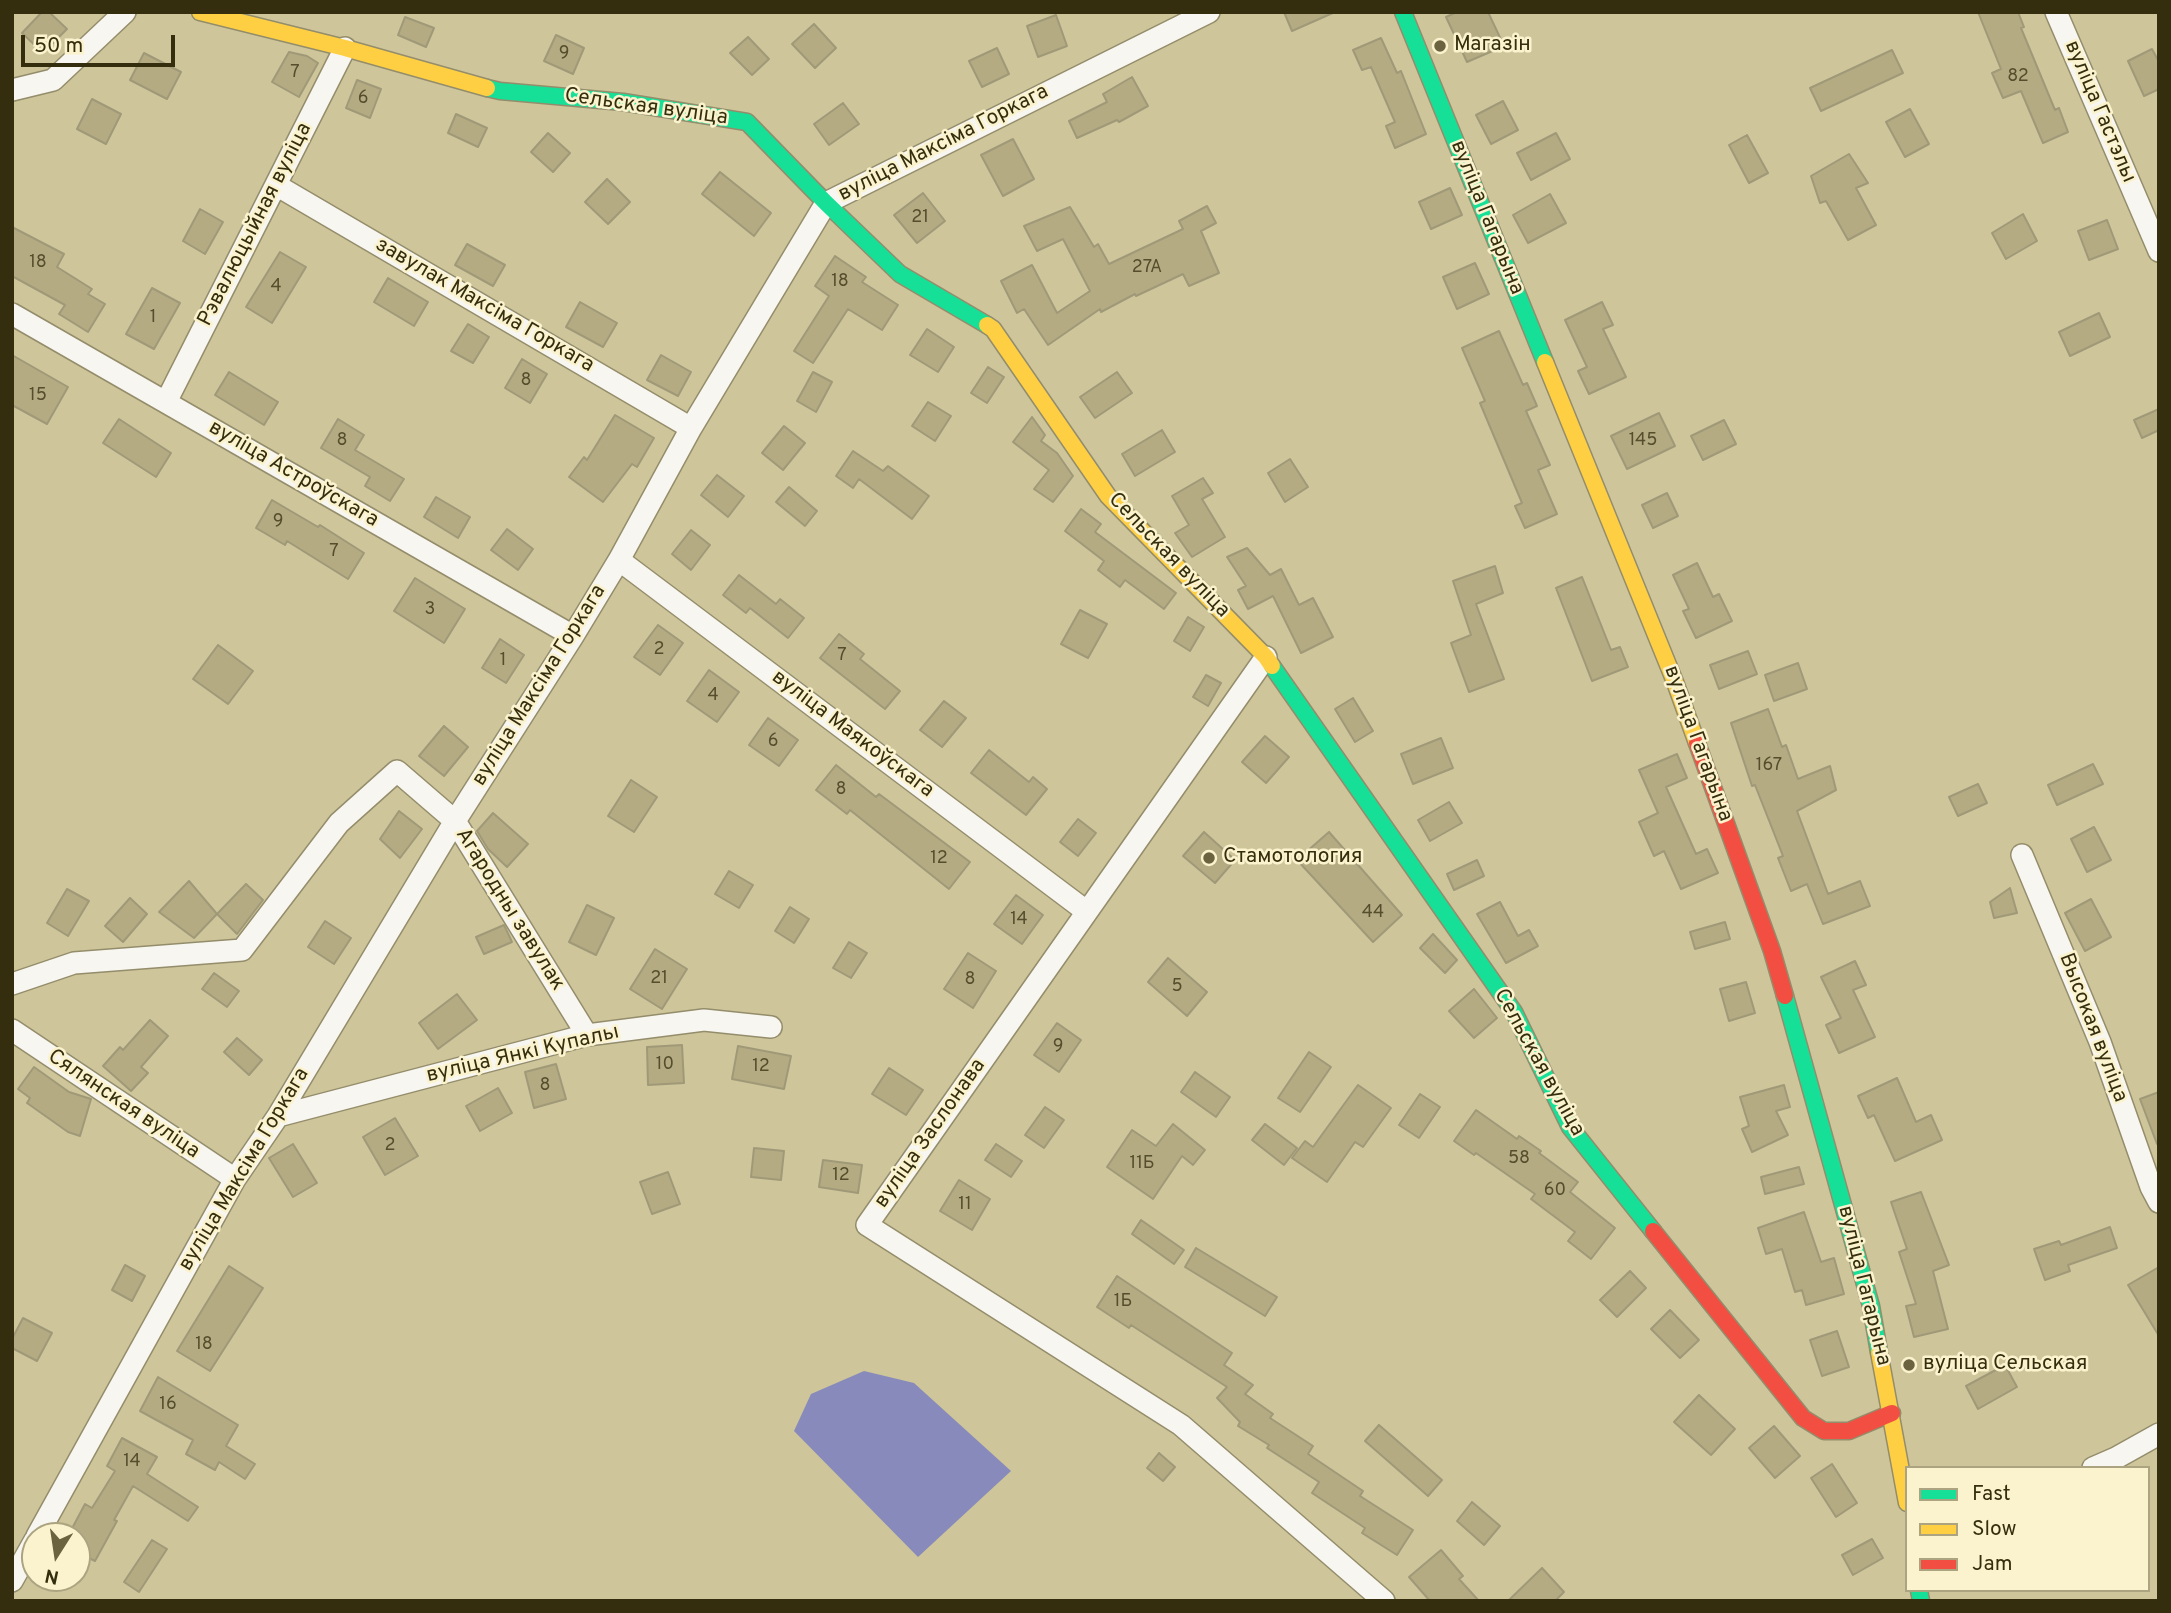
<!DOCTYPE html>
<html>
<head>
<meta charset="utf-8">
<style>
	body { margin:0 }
	#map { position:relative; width:2171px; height:1613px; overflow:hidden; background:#cec59b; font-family:Overpass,sans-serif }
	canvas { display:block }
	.frame { position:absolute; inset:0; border:14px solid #352e0e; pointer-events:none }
	.legend { position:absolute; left:1905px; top:1466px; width:245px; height:126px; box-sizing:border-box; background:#fbf3ce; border:2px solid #aca481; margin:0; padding:9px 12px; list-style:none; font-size:21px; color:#352e0e }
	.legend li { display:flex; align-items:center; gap:14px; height:35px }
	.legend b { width:35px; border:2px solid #aca481 }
	.north { position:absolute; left:21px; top:1522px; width:70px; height:70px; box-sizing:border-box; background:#fbf3ce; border:2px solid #aca481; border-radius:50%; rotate:192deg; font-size:19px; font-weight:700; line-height:28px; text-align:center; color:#352e0e }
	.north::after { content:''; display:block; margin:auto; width:24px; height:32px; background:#6b633f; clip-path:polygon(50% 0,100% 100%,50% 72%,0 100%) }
	.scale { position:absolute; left:21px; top:35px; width:154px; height:32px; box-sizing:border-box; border:4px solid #352e0e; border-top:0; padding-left:9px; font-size:21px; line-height:24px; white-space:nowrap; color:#352e0e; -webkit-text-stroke:5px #fbf3ce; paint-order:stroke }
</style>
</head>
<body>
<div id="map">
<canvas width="2171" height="1613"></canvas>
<div class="frame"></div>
<ul class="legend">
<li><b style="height:9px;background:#16e098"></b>Fast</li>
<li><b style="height:9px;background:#ffcf43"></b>Slow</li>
<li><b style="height:9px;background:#f24e42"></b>Jam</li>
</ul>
<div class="north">N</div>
<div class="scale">50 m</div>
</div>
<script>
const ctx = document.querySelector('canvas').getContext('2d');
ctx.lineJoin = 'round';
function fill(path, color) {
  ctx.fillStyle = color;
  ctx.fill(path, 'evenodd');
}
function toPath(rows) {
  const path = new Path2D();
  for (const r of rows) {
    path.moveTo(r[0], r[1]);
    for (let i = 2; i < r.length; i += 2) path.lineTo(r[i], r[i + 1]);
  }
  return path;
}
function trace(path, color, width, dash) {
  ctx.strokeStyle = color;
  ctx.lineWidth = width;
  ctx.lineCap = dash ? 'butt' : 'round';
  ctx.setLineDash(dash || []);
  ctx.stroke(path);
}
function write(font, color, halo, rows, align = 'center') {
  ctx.font = font + ' Overpass,sans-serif';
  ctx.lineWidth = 5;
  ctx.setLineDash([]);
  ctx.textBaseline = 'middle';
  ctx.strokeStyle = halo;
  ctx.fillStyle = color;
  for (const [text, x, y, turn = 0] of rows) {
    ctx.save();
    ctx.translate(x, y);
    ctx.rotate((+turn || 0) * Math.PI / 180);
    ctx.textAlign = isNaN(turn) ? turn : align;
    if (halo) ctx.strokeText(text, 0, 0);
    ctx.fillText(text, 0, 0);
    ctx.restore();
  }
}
fill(toPath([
	[864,1371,914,1383,1011,1471,918,1557,794,1431,811,1394]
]), '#878aba');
const building = toPath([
	[42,12,49,12,67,29,43,53,22,33,42,12],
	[1284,12,1335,12,1292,31,1284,12],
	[1457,12,1488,12,1504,46,1467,62,1446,17,1457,12],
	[1978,12,2018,12,2024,27,2021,28,2055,110,2059,108,2068,132,2043,143,2021,91,2003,98,1992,73,2001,69,1978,12],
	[1056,15,1067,46,1038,57,1027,26,1056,15],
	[405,17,434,28,426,47,398,35,405,17],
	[814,24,836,48,815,68,792,44,814,24],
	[556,35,584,48,573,74,544,61,556,35],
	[748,37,769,59,752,75,730,53,748,37],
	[1381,38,1397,73,1401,71,1426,134,1395,148,1386,126,1395,122,1371,67,1362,70,1353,50,1381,38],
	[997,48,1009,74,982,87,969,61,997,48],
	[2152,49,2159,62,2159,89,2144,96,2128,61,2152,49],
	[1892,50,1903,73,1821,111,1810,88,1892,50],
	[289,52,307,56,318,63,299,97,272,82,289,52],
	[144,53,181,72,167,99,130,80,144,53],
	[1132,77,1148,106,1119,122,1117,120,1077,138,1069,121,1107,102,1103,94,1132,77],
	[357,80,381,89,370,118,346,108,357,80],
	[92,99,121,114,106,144,77,129,92,99],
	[1503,101,1518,130,1491,144,1476,115,1503,101],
	[843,103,859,124,829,145,814,124,843,103],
	[1910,109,1929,144,1905,157,1886,122,1910,109],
	[456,114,487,128,478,147,448,133,456,114],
	[548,133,570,153,553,172,531,152,548,133],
	[1556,133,1570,159,1531,180,1517,153,1556,133],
	[1747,135,1768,173,1749,183,1729,145,1747,135],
	[1013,139,1034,179,1003,196,981,155,1013,139],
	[1849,154,1868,183,1856,188,1876,225,1848,240,1826,201,1820,203,1811,176,1849,154],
	[720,172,771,213,754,236,702,194,720,172],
	[607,179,630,202,608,224,585,202,607,179],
	[1450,188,1462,215,1431,229,1419,202,1450,188],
	[923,193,945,221,917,243,894,215,923,193],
	[1550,194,1566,223,1528,243,1513,215,1550,194],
	[1207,206,1216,223,1201,231,1219,273,1189,286,1183,274,1136,296,1135,294,1101,312,1100,309,1048,345,1024,309,1017,313,1001,281,1032,265,1057,313,1090,291,1063,239,1037,251,1024,226,1070,207,1094,247,1098,244,1109,264,1183,229,1179,221,1207,206],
	[200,209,223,222,205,254,183,241,200,209],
	[2023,214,2037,241,2006,259,1992,233,2023,214],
	[2107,220,2118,249,2089,260,2078,231,2107,220],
	[12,227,64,254,57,267,92,289,88,294,105,304,88,332,59,314,65,305,12,276,12,227],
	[467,244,505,265,493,286,455,265,467,244],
	[280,252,306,267,272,323,246,307,280,252],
	[835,256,866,277,862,282,898,305,882,330,848,309,813,363,794,351,829,296,815,286,835,256],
	[1475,263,1489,294,1457,309,1443,277,1475,263],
	[388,278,428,302,414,326,374,302,388,278],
	[152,288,180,303,154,349,126,334,152,288],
	[580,302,617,323,603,347,566,327,580,302],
	[1602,302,1613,325,1603,329,1626,377,1589,394,1578,371,1587,367,1565,320,1602,302],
	[2099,313,2110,337,2070,356,2059,332,2099,313],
	[468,324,489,337,473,363,451,351,468,324],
	[927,329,954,347,938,372,910,355,927,329],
	[1499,331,1523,385,1527,383,1537,406,1526,411,1550,465,1538,470,1557,514,1525,528,1515,506,1522,503,1480,403,1485,401,1462,348,1499,331],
	[12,355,68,387,47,424,12,405,12,355],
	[661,355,691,372,678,396,647,380,661,355],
	[522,359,547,374,530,403,505,388,522,359],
	[988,367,1004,377,987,403,971,393,988,367],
	[229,372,278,402,264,425,215,395,229,372],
	[813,372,832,382,816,412,797,401,813,372],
	[1117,372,1132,393,1095,418,1080,397,1117,372],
	[928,402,951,416,935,441,912,426,928,402],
	[2159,409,2159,430,2142,438,2134,420,2159,409],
	[1659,413,1675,446,1627,469,1611,436,1659,413],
	[615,415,654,438,637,467,632,464,603,502,569,477,584,457,587,460,615,415],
	[1032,417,1045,435,1041,441,1057,453,1073,476,1053,502,1034,489,1049,470,1013,442,1032,417],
	[119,419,171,453,156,477,103,443,119,419],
	[338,419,364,435,355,450,404,479,390,501,365,486,370,477,321,448,338,419],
	[1724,420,1736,444,1703,460,1691,436,1724,420],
	[784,426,805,443,783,470,762,453,784,426],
	[1162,430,1175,452,1135,476,1122,454,1162,430],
	[853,451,883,471,888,466,929,496,912,519,859,479,853,488,836,476,853,451],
	[1290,459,1308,487,1285,502,1268,473,1290,459],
	[717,475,744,496,728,517,701,495,717,475],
	[1203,478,1213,493,1202,499,1225,537,1192,557,1175,533,1189,525,1172,496,1203,478],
	[789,487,817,511,805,526,776,502,789,487],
	[1667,493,1678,516,1653,528,1642,505,1667,493],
	[436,497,470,517,458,538,424,517,436,497],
	[272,500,318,527,320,525,364,553,348,579,287,541,285,545,256,528,272,500],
	[1081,509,1101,524,1095,532,1176,593,1164,609,1125,580,1120,587,1098,570,1104,561,1065,531,1081,509],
	[507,529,533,549,518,570,491,550,507,529],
	[691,530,710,545,691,570,672,554,691,530],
	[1247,548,1270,575,1281,569,1299,605,1313,598,1333,637,1301,653,1273,596,1248,609,1238,590,1246,586,1227,557,1247,548],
	[1697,563,1713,597,1719,594,1732,621,1696,638,1683,611,1689,609,1673,575,1697,563],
	[1495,566,1503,593,1476,604,1504,679,1469,692,1451,643,1471,635,1453,581,1495,566],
	[739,575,776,604,780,599,804,618,788,638,750,608,746,613,723,595,739,575],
	[1582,577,1611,650,1620,647,1628,667,1592,681,1556,588,1582,577],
	[415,578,465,609,444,643,394,611,415,578],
	[1080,610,1107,624,1088,658,1061,644,1080,610],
	[1188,617,1204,627,1190,651,1174,641,1188,617],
	[658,625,683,643,660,675,634,657,658,625],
	[839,634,864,654,860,659,900,691,885,709,820,658,839,634],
	[500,639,524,655,506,683,482,668,500,639],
	[218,645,253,671,228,704,193,679,218,645],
	[1748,651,1757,674,1719,689,1710,665,1748,651],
	[1798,663,1807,689,1774,701,1765,675,1798,663],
	[709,670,739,692,717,722,687,701,709,670],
	[1206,675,1221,683,1208,706,1193,697,1206,675],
	[1353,698,1373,731,1355,742,1335,709,1353,698],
	[944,701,966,718,942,747,920,730,944,701],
	[1768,709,1782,747,1786,745,1798,779,1830,766,1836,790,1797,811,1828,894,1860,881,1870,906,1823,924,1807,884,1791,891,1778,858,1783,856,1755,785,1752,786,1731,723,1768,709],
	[768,718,798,740,779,766,749,745,768,718],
	[444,726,468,747,444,776,419,756,444,726],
	[1265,736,1289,757,1266,783,1242,762,1265,736],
	[1441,738,1453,768,1413,784,1401,754,1441,738],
	[989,750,1029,782,1033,777,1047,789,1026,815,971,773,989,750],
	[1677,754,1687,778,1666,787,1696,854,1707,849,1718,873,1681,889,1664,851,1654,856,1639,822,1658,813,1639,770,1677,754],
	[2093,764,2103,784,2057,805,2048,785,2093,764],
	[836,765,876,797,879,794,970,862,949,889,850,810,847,814,816,790,836,765],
	[631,780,657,797,634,832,608,816,631,780],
	[1978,784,1987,803,1958,816,1949,797,1978,784],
	[1449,802,1462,823,1430,841,1418,820,1449,802],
	[399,811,422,829,400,858,380,839,399,811],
	[493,813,528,844,507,867,488,849,477,831,493,813],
	[1078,819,1096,833,1078,856,1060,842,1078,819],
	[2094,827,2111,860,2087,872,2071,839,2094,827],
	[1204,832,1235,860,1215,883,1183,856,1204,832],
	[1329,832,1402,915,1373,942,1297,860,1329,832],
	[1477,860,1484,876,1454,890,1447,874,1477,860],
	[729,871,753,885,739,908,715,894,729,871],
	[189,881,217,914,194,938,159,912,189,881],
	[246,884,263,900,237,934,217,914,246,884],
	[2010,888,2017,913,1994,918,1990,902,2010,888],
	[67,889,89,901,68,936,47,923,67,889],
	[1016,895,1043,915,1022,944,994,924,1016,895],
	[130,898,147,914,123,942,105,926,130,898],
	[2091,899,2111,937,2085,951,2065,913,2091,899],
	[1500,902,1518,936,1529,930,1538,946,1506,963,1477,914,1500,902],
	[587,905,614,918,596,955,569,942,587,905],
	[790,907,809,919,794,943,775,931,790,907],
	[325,921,351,938,334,964,308,947,325,921],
	[1725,922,1730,939,1695,949,1690,932,1725,922],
	[504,925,512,942,484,954,476,937,504,925],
	[1433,934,1457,960,1445,973,1420,948,1433,934],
	[849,942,867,953,851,978,833,968,849,942],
	[655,949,687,969,662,1009,630,989,655,949],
	[968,953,996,971,973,1008,944,989,968,953],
	[1168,958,1207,992,1187,1016,1148,982,1168,958],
	[1855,961,1866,985,1853,990,1875,1037,1839,1053,1826,1025,1841,1018,1821,977,1855,961],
	[214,973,239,991,227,1007,202,989,214,973],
	[1746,982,1755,1013,1729,1021,1720,989,1746,982],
	[1474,989,1497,1018,1474,1038,1449,1011,1474,989],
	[457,994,477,1020,438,1049,419,1023,457,994],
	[150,1020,168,1036,141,1067,148,1073,131,1091,103,1066,120,1047,123,1050,150,1020],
	[1057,1023,1081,1040,1059,1072,1034,1055,1057,1023],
	[237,1038,262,1060,249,1075,224,1052,237,1038],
	[682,1045,684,1083,648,1085,647,1047,682,1045],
	[738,1046,791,1056,784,1089,732,1079,738,1046],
	[1309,1052,1331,1067,1300,1112,1278,1098,1309,1052],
	[556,1064,566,1099,534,1108,525,1072,556,1064],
	[34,1067,69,1092,91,1099,80,1136,68,1132,27,1103,30,1098,18,1089,34,1067],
	[889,1068,923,1090,906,1115,872,1094,889,1068],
	[1195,1072,1230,1097,1216,1117,1181,1092,1195,1072],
	[1897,1078,1916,1122,1931,1115,1942,1140,1895,1161,1874,1115,1868,1118,1858,1096,1897,1078],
	[1358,1085,1391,1108,1363,1147,1355,1142,1327,1182,1292,1158,1305,1141,1313,1147,1358,1085],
	[1784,1085,1790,1107,1776,1111,1788,1135,1752,1152,1742,1129,1749,1126,1740,1097,1784,1085],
	[498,1088,512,1113,480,1131,466,1106,498,1088],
	[2159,1092,2159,1144,2157,1144,2140,1099,2159,1092],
	[1420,1094,1440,1107,1419,1138,1399,1125,1420,1094],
	[1045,1107,1064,1120,1044,1148,1025,1135,1045,1107],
	[1476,1110,1517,1139,1519,1136,1541,1151,1539,1153,1578,1182,1570,1192,1615,1228,1591,1259,1568,1241,1575,1232,1531,1199,1535,1194,1476,1153,1474,1155,1454,1141,1476,1110],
	[395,1118,418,1156,385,1175,363,1137,395,1118],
	[1173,1124,1205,1150,1193,1165,1182,1156,1153,1199,1107,1167,1132,1130,1156,1146,1173,1124],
	[1265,1124,1297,1148,1284,1165,1252,1140,1265,1124],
	[293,1144,317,1183,293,1197,269,1158,293,1144],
	[996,1144,1022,1161,1011,1177,985,1160,996,1144],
	[754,1148,784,1151,781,1180,751,1177,754,1148],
	[823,1160,862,1165,858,1193,819,1187,823,1160],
	[1799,1167,1804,1184,1765,1194,1761,1177,1799,1167],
	[668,1172,680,1204,652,1214,640,1182,668,1172],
	[959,1180,990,1199,972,1230,940,1211,959,1180],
	[1921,1192,1949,1265,1933,1271,1948,1329,1914,1337,1906,1306,1916,1304,1899,1252,1907,1249,1891,1202,1921,1192],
	[1804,1212,1821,1262,1834,1258,1844,1294,1806,1305,1802,1290,1795,1292,1782,1249,1766,1254,1758,1228,1804,1212],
	[1141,1220,1184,1250,1174,1264,1132,1234,1141,1220],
	[2110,1227,2117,1248,2068,1265,2070,1271,2045,1280,2034,1249,2059,1241,2061,1245,2110,1227],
	[1196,1248,1277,1297,1265,1316,1185,1267,1196,1248],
	[125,1265,145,1276,132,1301,112,1290,125,1265],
	[229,1266,263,1288,210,1371,177,1351,229,1266],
	[2159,1267,2159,1336,2128,1285,2159,1267],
	[1630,1271,1646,1288,1617,1317,1600,1300,1630,1271],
	[1117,1276,1232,1353,1224,1365,1253,1385,1245,1394,1273,1414,1270,1418,1313,1446,1308,1454,1363,1491,1360,1496,1413,1530,1397,1555,1362,1533,1365,1528,1312,1493,1319,1482,1267,1448,1269,1445,1238,1426,1240,1422,1217,1398,1227,1387,1131,1325,1129,1328,1097,1307,1117,1276],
	[1670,1310,1699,1340,1680,1358,1651,1329,1670,1310],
	[23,1318,52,1333,37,1361,12,1348,12,1339,23,1318],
	[1837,1331,1849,1367,1822,1376,1810,1340,1837,1331],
	[2005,1365,2017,1387,1978,1409,1966,1386,2005,1365],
	[158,1377,238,1425,226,1446,255,1464,245,1479,219,1462,215,1470,186,1454,193,1440,140,1411,158,1377],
	[1699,1395,1735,1429,1711,1455,1674,1422,1699,1395],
	[1379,1425,1442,1480,1428,1496,1365,1441,1379,1425],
	[1774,1426,1800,1456,1775,1478,1749,1448,1774,1426],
	[122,1438,157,1457,147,1474,198,1507,188,1521,133,1486,114,1520,117,1521,95,1561,77,1552,77,1536,68,1536,85,1504,92,1508,115,1471,107,1466,122,1438],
	[1159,1453,1175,1467,1163,1481,1147,1468,1159,1453],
	[1832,1464,1857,1503,1836,1517,1811,1478,1832,1464],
	[1472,1502,1500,1526,1484,1545,1457,1521,1472,1502],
	[1872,1539,1883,1558,1853,1575,1842,1555,1872,1539],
	[152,1540,167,1549,139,1592,124,1582,152,1540],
	[1441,1550,1463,1576,1459,1579,1479,1601,1430,1601,1409,1577,1441,1550],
	[1542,1568,1564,1592,1555,1601,1508,1601,1542,1568]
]);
fill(building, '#b4ab83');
trace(building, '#a09978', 2);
const street = toPath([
	[2056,12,2159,251],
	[12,90,53,80,125,12],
	[276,185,691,428],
	[12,314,573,636],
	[166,402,345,48],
	[619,560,1086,911],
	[1266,657,867,1225,1181,1425,1384,1601],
	[2022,855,2100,1042,2151,1187,2159,1202],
	[12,984,74,963,242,950,339,823,397,771,455,821,587,1035],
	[12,1030,235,1179],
	[278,1116,587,1035,704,1020,771,1027],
	[2093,1468,2116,1458,2159,1434],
	[37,1536,235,1179,278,1116,455,821,573,636,619,560,691,428,826,203,1209,12],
	[12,1581,35,1540]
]);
const fast = toPath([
	[1403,12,1545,362],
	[487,88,500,91,623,102,747,122,826,203,900,274,987,325],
	[1272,666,1514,1012,1570,1127,1653,1231],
	[1785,996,1871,1306,1879,1352],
	[1919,1590,1921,1601]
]);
const slow = toPath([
	[200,12,345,48,487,88],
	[987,325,993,329,1108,496,1266,657,1272,666],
	[1545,362,1675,682,1697,743],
	[1879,1352,1907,1503]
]);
const jam = toPath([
	[1697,743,1772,951,1785,996],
	[1653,1231,1803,1418,1824,1431,1849,1431,1892,1413]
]);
trace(street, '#948d6b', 24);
trace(fast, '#948d6b', 19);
trace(slow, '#948d6b', 19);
trace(jam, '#948d6b', 19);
trace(street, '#f8f6f0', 21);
trace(fast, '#16e098', 16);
trace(slow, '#ffcf43', 16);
trace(jam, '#f24e42', 16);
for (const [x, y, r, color] of [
	[1440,46,7,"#6b633f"],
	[1209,858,7,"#6b633f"],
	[1909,1365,7,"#6b633f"]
]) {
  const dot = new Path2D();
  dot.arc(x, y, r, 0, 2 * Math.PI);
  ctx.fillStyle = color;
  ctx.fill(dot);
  trace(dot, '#fbf3ce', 2.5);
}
write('18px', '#554d2b', null, [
	["9",564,54],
	["7",295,73],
	["82",2018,77],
	["6",363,99],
	["21",920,218],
	["18",38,263],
	["27А",1147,268],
	["18",840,282],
	["4",276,287],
	["1",153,318],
	["8",526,381],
	["15",38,396],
	["8",342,441],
	["145",1643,441],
	["9",278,522],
	["7",334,552],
	["3",430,610],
	["2",659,650],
	["7",842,656],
	["1",503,661],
	["4",713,696],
	["6",773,742],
	["167",1769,766],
	["8",841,790],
	["12",939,859],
	["44",1373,913],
	["14",1019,920],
	["21",659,979],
	["8",970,980],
	["5",1177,987],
	["9",1058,1047],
	["10",665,1065],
	["12",761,1067],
	["8",545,1086],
	["2",390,1146],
	["58",1519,1159],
	["11Б",1142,1164],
	["12",841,1176],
	["60",1555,1191],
	["11",965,1205],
	["1Б",1123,1302],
	["18",204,1345],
	["16",168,1405],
	["14",132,1462]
]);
write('21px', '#352e0e', '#fbf3ce', [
	["Магазін",1454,46],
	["Стамотология",1223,858],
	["вуліца Сельская",1923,1365]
], 'left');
write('21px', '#352e0e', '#fbf3ce', [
	["Сельская вуліца",646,108,8],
	["вуліца Гастэлы",2099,112,67],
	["вуліца Максіма Горкага",944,144,-27],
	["вуліца Гагарына",1486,218,68],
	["Рэвалюцыйная вуліца",256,225,-63],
	["завулак Максіма Горкага",484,306,30],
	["вуліца Астроўскага",293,475,30],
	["Сельская вуліца",1168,556,46],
	["вуліца Максіма Горкага",540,686,-58],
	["вуліца Маякоўскага",852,735,37],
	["вуліца Гагарына",1697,744,70],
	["Агародны завулак",509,910,58],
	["Высокая вуліца",2092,1028,69],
	["вуліца Янкі Купалы",523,1055,-13],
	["Сельская вуліца",1538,1063,61],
	["Сялянская вуліца",123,1105,34],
	["вуліца Заслонава",931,1134,-55],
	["вуліца Максіма Горкага",245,1170,-59],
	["вуліца Гагарына",1863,1286,76]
]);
</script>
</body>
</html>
